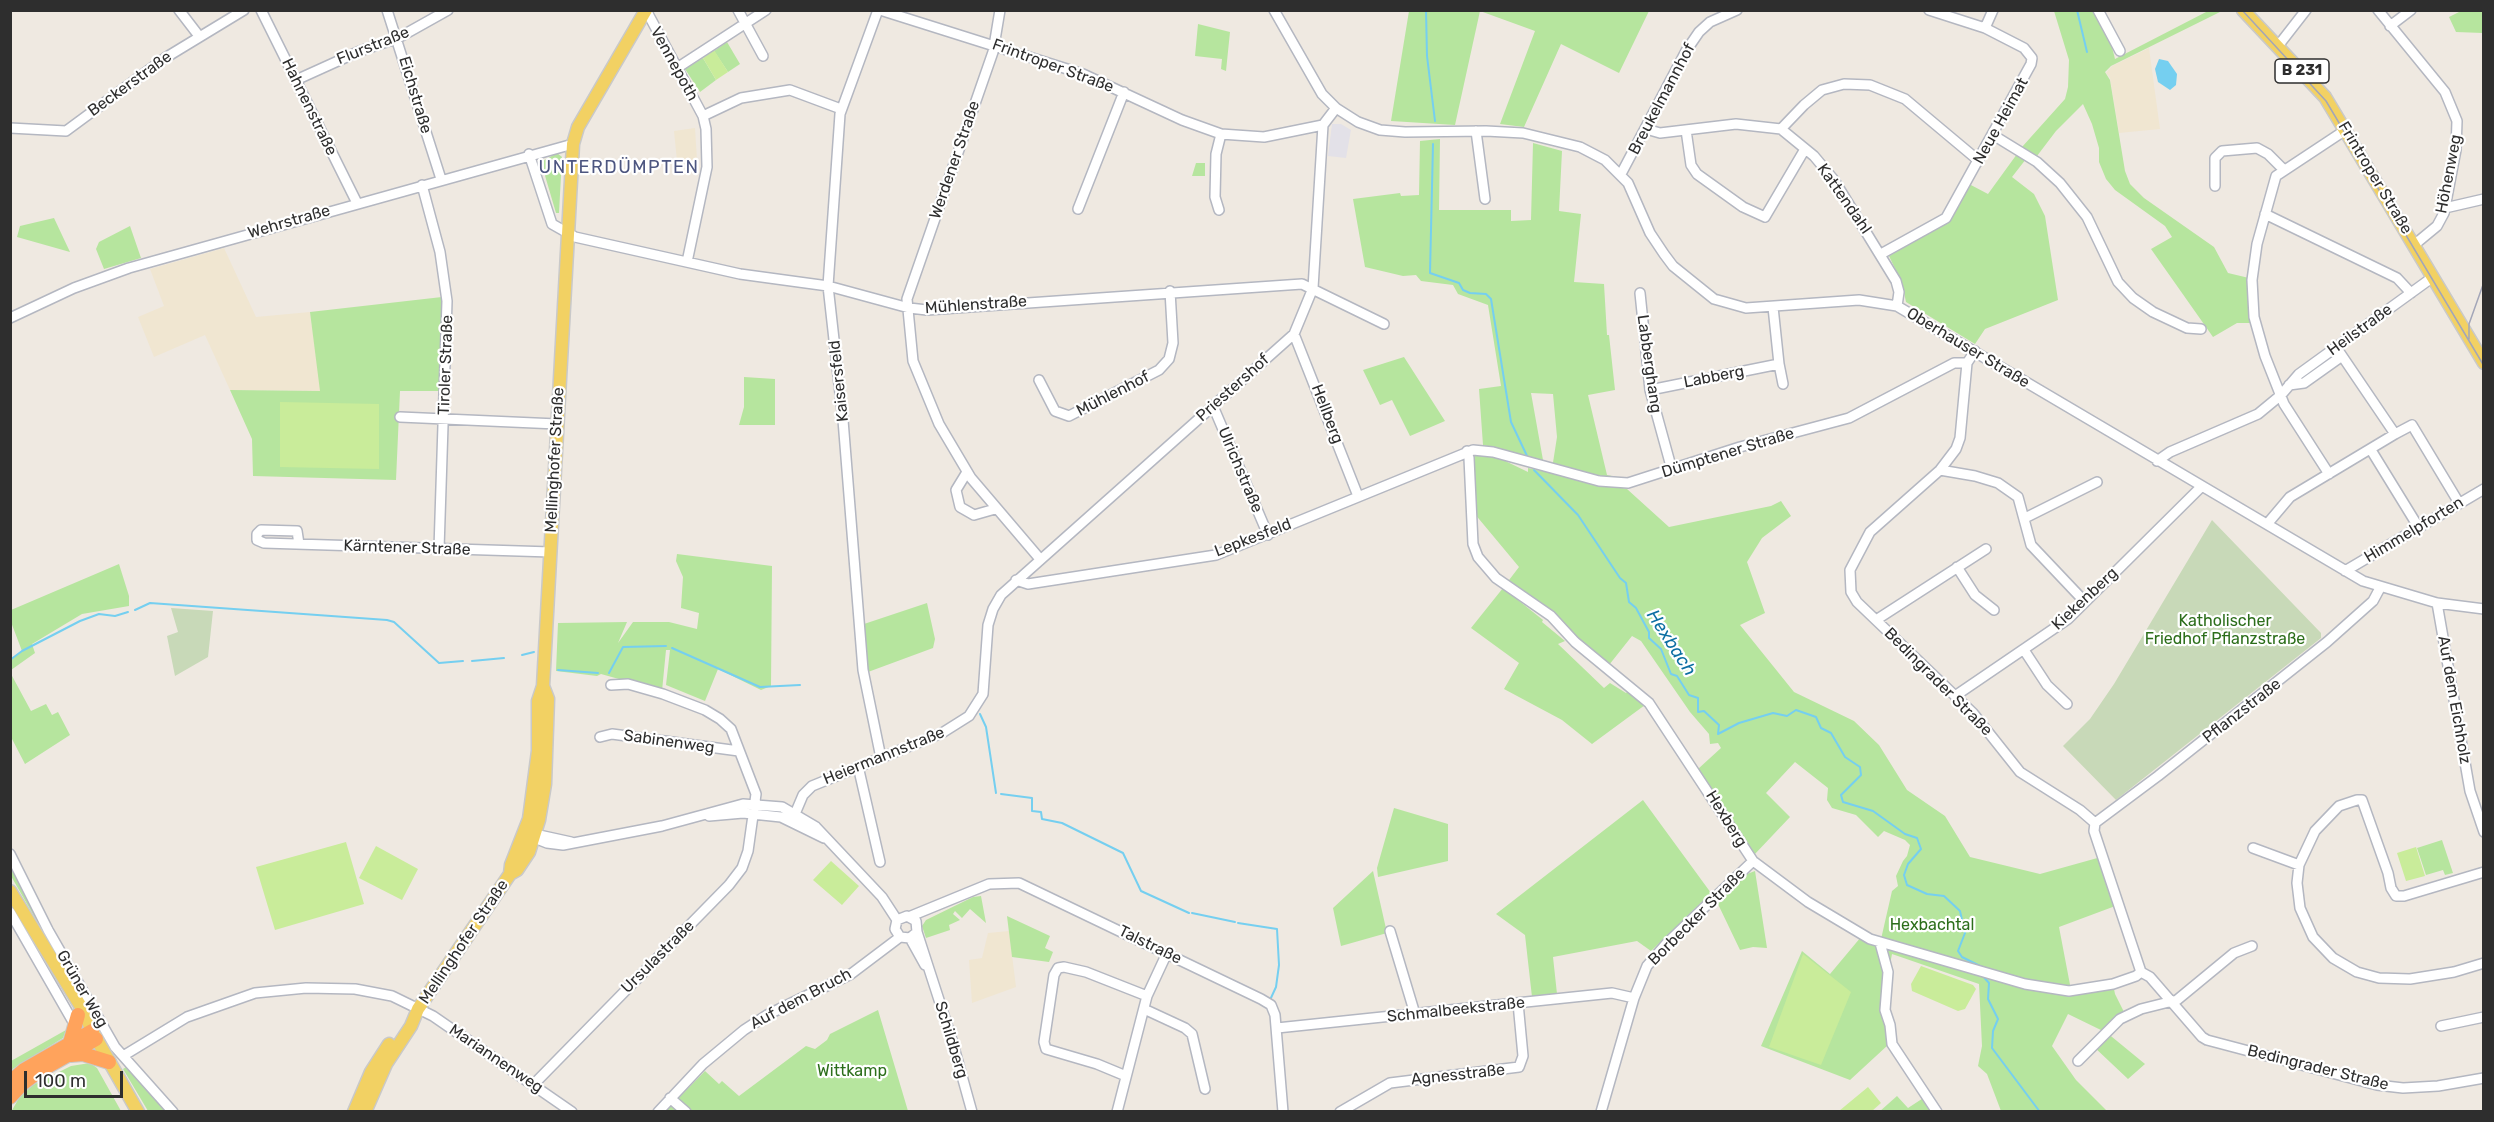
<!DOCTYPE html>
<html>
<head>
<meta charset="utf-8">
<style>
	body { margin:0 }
	#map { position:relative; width:2494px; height:1122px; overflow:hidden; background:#efe9e1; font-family:Rubik,sans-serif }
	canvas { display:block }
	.frame { position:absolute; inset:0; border:12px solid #2e2e2e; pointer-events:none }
	.scale { position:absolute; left:24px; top:1071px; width:99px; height:27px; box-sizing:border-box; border:3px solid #2e2e2e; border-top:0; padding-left:8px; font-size:18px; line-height:21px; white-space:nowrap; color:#2e2e2e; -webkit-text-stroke:4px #fff; paint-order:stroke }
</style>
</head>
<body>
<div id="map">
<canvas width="2494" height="1122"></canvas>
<div class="frame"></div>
<div class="scale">100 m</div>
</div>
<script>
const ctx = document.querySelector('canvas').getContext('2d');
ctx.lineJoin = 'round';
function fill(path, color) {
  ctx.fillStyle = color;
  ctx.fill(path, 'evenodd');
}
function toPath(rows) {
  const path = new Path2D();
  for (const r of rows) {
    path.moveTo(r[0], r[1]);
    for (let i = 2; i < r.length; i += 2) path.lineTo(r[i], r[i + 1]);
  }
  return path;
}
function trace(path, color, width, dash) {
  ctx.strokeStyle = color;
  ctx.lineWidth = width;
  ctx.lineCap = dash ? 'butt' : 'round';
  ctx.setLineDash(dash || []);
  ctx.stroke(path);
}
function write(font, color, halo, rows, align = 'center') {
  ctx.font = font + ' Rubik,sans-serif';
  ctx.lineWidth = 4.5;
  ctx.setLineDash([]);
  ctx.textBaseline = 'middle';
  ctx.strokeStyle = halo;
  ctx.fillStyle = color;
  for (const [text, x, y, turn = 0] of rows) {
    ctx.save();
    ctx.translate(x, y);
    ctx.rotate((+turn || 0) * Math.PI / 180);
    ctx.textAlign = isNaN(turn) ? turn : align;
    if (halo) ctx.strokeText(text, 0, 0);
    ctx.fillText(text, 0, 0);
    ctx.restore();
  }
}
fill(toPath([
	[1332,124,1341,124,1351,130,1346,158,1328,156]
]), '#e3e1e8');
fill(toPath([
	[2149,48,2160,129,2119,133,2110,78,2106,73,2112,66],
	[695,128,697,160,677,161,674,131],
	[224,248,256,317,310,312,321,391,230,390,205,335,154,357,138,317,164,306,150,269],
	[1009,931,1016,987,972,1003,969,960,982,958,988,933]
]), '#f0e6d1');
fill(toPath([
	[2463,10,2483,11,2483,33,2456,32,2449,17],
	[1409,11,1409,10,1649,11,1619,73,1561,44,1524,127,1500,124,1535,31,1480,11,1455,125,1391,121],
	[2054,11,2094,11,2111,43,2115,59,2208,11,2222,11,2111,66,2105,72,2110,80,2125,171,2130,184,2144,198,2214,247,2228,273,2249,278,2252,323,2237,323,2213,337,2151,249,2172,237,2165,226,2115,190,2106,179,2099,162,2099,148,2092,124,2083,104,2056,131,2037,156,2022,147,2065,99,2068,87,2069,60],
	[1198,24,1230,32,1226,71,1221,69,1222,59,1195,56],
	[727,42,740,64,728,72,714,51],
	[703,58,716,80,700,92,685,69],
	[1440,139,1439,210,1511,210,1511,221,1531,220,1533,143,1562,151,1559,211,1581,214,1574,282,1604,284,1607,335,1609,335,1615,390,1588,395,1607,475,1617,477,1621,482,1552,469,1557,437,1553,394,1531,393,1543,460,1483,445,1479,389,1501,386,1488,305,1458,294,1453,285,1421,281,1416,275,1403,276,1365,267,1353,199,1400,193,1401,196,1419,195,1420,141],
	[557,153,562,157,559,213,556,213,541,162],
	[2017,154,2026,159,2012,177,2034,194,2045,216,2058,300,1985,329,1975,344,1906,302,1902,283,1889,256,1947,222,1969,184,1988,194],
	[1196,163,1205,163,1205,176,1192,176],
	[54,218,70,252,17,237,20,226],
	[130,226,141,258,104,269,96,249,99,242],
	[442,297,441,391,400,391,396,480,253,476,252,439,230,390,320,391,310,312],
	[1404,357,1445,421,1410,436,1392,400,1380,405,1363,370],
	[744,377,775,379,775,425,739,425,744,407],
	[1473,454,1499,458,1528,472,1528,468,1627,489,1669,527,1771,506,1781,501,1791,516,1762,538,1747,562,1765,613,1740,625,1794,692,1854,721,1879,745,1907,790,1945,816,1970,857,2040,874,2101,857,2118,905,2059,927,2071,990,2113,984,2115,994,2125,1014,2105,1032,2068,1014,2052,1046,2076,1080,2107,1111,2001,1111,1987,1074,1978,1066,1982,1046,1979,984,1892,954,1882,1006,1888,1045,1850,1080,1761,1046,1802,951,1830,974,1861,937,1879,948,1892,891,1898,886,1896,876,1903,861,1907,856,1910,845,1905,840,1884,831,1878,837,1856,815,1832,808,1827,800,1828,788,1795,762,1766,793,1790,817,1754,855,1698,769,1721,748,1718,743,1710,744,1709,734,1690,712,1641,641,1632,636,1609,665,1506,584,1519,567,1474,513],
	[677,554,772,566,771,686,761,690,718,669,705,701,666,685,670,650,666,650,662,691,601,674,597,676,556,671,558,623,627,622,618,643,633,622,669,622,697,629,699,613,681,608,683,577,676,561],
	[119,564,129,596,129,606,82,614,32,644,35,653,11,670,11,660,22,651,11,622,11,610],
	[1503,588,1543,620,1542,622,1565,641,1558,644,1604,688,1610,683,1626,693,1631,688,1645,705,1592,744,1562,720,1504,689,1519,663,1471,628],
	[927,603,935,639,933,648,868,672,864,624],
	[11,674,31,711,46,704,52,715,58,712,70,735,25,764,11,737],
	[1643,800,1711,893,1651,951,1637,941,1553,957,1557,994,1532,997,1525,935,1496,914],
	[1394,808,1448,824,1448,861,1378,877,1377,868],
	[2442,840,2453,873,2445,875,2443,870,2426,875,2417,848],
	[10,863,55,953,11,876],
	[1373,871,1387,933,1341,946,1333,908],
	[1755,871,1767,948,1753,947,1740,950,1717,902,1747,874],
	[981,896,986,923,970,909,962,918,955,911,953,914,960,920,949,925,950,930,926,938,922,926,926,920,973,897],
	[1007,916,1050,936,1045,948,1053,952,1049,962,1012,957],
	[878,1010,908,1111,665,1112,705,1071,719,1084,722,1081,739,1096,806,1046,815,1049,827,1040,830,1034],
	[66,1030,63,1038,11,1070,11,1061],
	[2106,1032,2145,1064,2128,1079,2093,1046],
	[90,1063,97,1068,121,1111,11,1112,19,1098,33,1085,71,1066],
	[126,1067,166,1111,148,1111,123,1069],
	[1931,1093,1942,1111,1879,1112,1897,1096,1908,1108]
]), '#b6e59e');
fill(toPath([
	[2212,520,2321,633,2321,638,2116,800,2063,746,2090,719,2114,684],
	[171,608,213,611,208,657,175,676,167,636,178,632]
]), '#c8d9b8');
fill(toPath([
	[714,50,728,72,716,80,703,58],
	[280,402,379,404,379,469,280,467],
	[346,842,364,904,275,930,256,867],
	[376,846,418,869,402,900,359,878],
	[2416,847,2425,876,2406,881,2397,853],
	[831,861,859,886,842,905,813,880],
	[1803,954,1851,992,1821,1065,1769,1047],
	[1921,966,1973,985,1976,989,1965,1009,1958,1011,1912,991,1911,984],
	[1868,1087,1881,1103,1872,1111,1839,1111]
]), '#c9ec9a');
fill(toPath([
	[2159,59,2168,61,2177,74,2176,85,2170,90,2158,82,2155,69]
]), '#75cff0');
trace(toPath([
	[1426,10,1427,56,1435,121],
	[2077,10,2087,52],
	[1433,144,1430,273,1459,283,1463,290,1470,293,1486,294,1491,299,1511,422,1528,458],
	[1534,470,1578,515,1620,578,1626,583,1629,602,1636,608,1649,632,1649,638,1661,649,1671,674,1677,676,1689,695,1698,698,1698,712,1704,711,1719,725,1718,734,1739,723,1773,713,1787,716,1796,710,1816,717,1821,728,1831,733,1845,757,1860,767,1861,775,1841,795,1843,802,1873,811,1905,834,1917,838,1921,849,1908,864,1904,875,1907,885,1927,894,1944,896,1960,911,1965,933,1958,951,1962,957,1982,967],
	[135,610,150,603,387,620,394,622,439,663,463,661],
	[672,648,760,687,800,685],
	[522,655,534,652],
	[10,660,22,651,80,621,99,614,115,616,128,612],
	[472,661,504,658],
	[558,670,598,673],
	[609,673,623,647,666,646],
	[980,714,986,727,996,793],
	[1001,794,1032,798,1032,811,1041,812,1042,819,1062,823,1123,853,1141,891,1189,913],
	[1192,913,1235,922],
	[1238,923,1277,929,1279,965,1276,987,1270,1000],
	[1982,975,1989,983,1988,999,1998,1019,1993,1031,1992,1048,2040,1112]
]), '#75cff0', 2);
const minor = toPath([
	[179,10,199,36],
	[261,10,357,203],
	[387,10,441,179],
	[646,10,703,116,706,129,707,167,687,262],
	[738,10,763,56],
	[878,10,840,114,828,286,843,420,863,670,881,758],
	[880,10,1083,74,1182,120,1221,134,1264,137,1323,125],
	[1000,10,993,52,907,299,913,361,939,424,971,478,1040,559],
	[1274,10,1322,94,1336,108,1358,122,1380,130,1405,132,1486,131,1523,133,1580,147,1605,160,1628,183,1650,233,1664,254,1673,266,1714,299,1746,308,1859,300,1897,306,2363,581,2437,603,2484,609],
	[2098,10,2120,51],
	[2378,10,2445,92,2457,121,2456,150,2444,213,2437,226,2414,245],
	[2390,26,2411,10],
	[1985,28,1993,10],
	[2278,46,2306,10],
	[677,68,766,10],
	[296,80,360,51,398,38,448,10],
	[703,116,741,98,790,90,841,109],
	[10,128,66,131,165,58,244,10],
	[1646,129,1660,133,1736,124,1781,129,1814,156,1834,180,1896,281,1899,292,1897,306],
	[1781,129,1804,105,1822,90,1844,84,1870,85,1905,99,1979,161],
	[1686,130,1691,165,1697,174,1743,207,1765,217,1805,149],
	[1476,131,1485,199],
	[1993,135,2037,162,2060,183,2087,217,2118,282,2133,298,2153,312,2187,328,2201,329],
	[529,154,552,224,575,237,740,274,828,286,909,308,927,310,1302,284,1384,324],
	[1621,174,1686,51,1699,32,1710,22,1737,10],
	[422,185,440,252,447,301,439,549],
	[2215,186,2215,158,2222,151,2257,148,2268,154,2283,169],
	[2445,208,2484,199],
	[1078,209,1124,92],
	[1219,210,1215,197,1216,154,1221,134],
	[2265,214,2397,278,2411,293],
	[1881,254,1946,218,2031,64,2032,58,2024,48,1985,28,1929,10],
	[1640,293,1650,390,1672,470],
	[10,318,74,288,129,268,573,144],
	[1294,334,1358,496],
	[2336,347,2395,434,2412,425,2459,503],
	[1975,351,1967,363,1960,438,1956,449,1940,470,1870,532,1850,570,1851,592,1857,602,1973,713,2020,772,2080,810,2095,823,2094,831,2141,972],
	[1779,364,1783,384],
	[1039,380,1055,411,1069,416,1159,370,1169,359,1173,343,1170,291],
	[2289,385,2304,383,2342,356],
	[1650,390,1779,364,1773,307],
	[1213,406,1268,535],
	[400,417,557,424],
	[2371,450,2419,528],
	[1467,451,1469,458,1473,544,1478,557,1496,578,1551,616,1575,642,1649,703,1753,861,1808,902,1870,939,2025,984,2069,991,2113,984,2136,976,2141,972],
	[2157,461,2170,452,2258,414,2281,395,2299,374,2433,277],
	[1940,470,1975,476,1998,483,2018,497,2031,545,2085,602],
	[967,472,956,490,960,507,974,515,995,509],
	[2329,474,2284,404,2265,356,2254,317,2252,280,2257,244,2276,176,2347,129],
	[2025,518,2097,482],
	[2268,523,2290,497,2395,434],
	[299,544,297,531,261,530,257,534,257,540,264,543,551,552],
	[1957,567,1975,595,1994,610],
	[2345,571,2484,489],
	[1016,580,1028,584,1216,555,1473,450,1493,452,1599,481,1628,483,1740,447,1849,418,1954,363,1967,363],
	[2437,603,2470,791,2484,832],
	[1876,620,1986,549],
	[2024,650,2047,685,2067,704],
	[1955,696,2068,619,2202,486],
	[600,737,612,734,739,751],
	[858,766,880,862],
	[709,816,743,813,781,817,824,838],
	[792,821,803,795,812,786,942,733,969,716,983,694,988,625,993,609,1001,595,1294,334,1313,288,1323,125,1336,108],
	[2095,823,2158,776,2327,642,2373,601,2380,588],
	[530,833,571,842],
	[529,836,547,843,563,845,662,826,743,804,782,807,816,827,882,897,897,920],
	[2253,848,2299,865],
	[10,854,48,930,115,1047,173,1112],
	[2484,872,2404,896,2396,896,2391,888,2388,873,2362,800,2357,800,2339,806,2315,831,2299,865,2297,883,2300,908,2313,937,2333,958,2357,972,2379,978,2410,979,2454,972,2484,963],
	[10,912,72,1020],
	[911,916,989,884,1019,883,1261,999,1271,1005,1275,1015,1283,1112],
	[1390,931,1415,1014],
	[917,932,910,938,900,937,895,929,897,920,907,916,916,921,917,932,952,1040,972,1112],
	[910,938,925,965],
	[1880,943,1888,972,1885,1010,1890,1025,1892,1044,1937,1112],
	[2141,972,2150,977,2202,1037,2207,1040,2377,1085,2403,1088,2438,1086,2484,1078],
	[1144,1009,1185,1028,1192,1034,1205,1089],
	[2441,1026,2484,1017],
	[1277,1028,1612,993,1634,998],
	[123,1056,187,1017,255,993,306,988,355,989,392,996,433,1016,572,1112],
	[2078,1061,2120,1019,2141,1009,2177,1000,2234,953,2252,946],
	[1126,1076,1097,1064,1046,1049,1044,1042,1054,975,1058,968,1064,967,1086,972,1147,996],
	[533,1085,729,885,742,868,748,851,756,794,731,729,720,719,705,710,663,694,628,684,611,685],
	[670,1098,686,1112],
	[658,1112,703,1064,744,1030,767,1015,851,974,900,937],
	[1117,1112,1147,996,1167,953],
	[1340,1112,1390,1083,1519,1067,1523,1056,1518,1003],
	[1601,1112,1634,998,1647,966,1667,943,1753,861]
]);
const major = toPath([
	[2243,10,2325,97,2484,363],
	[510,874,511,865,529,819,538,751,538,701,543,686,573,144,578,127,646,10],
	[10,891,83,1010,92,1031,138,1112],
	[354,1112,371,1072,389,1044],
	[365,1112,386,1064,411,1026,418,1009,510,874,517,870,529,852,539,820,545,784,548,699,543,686]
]);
const highway = toPath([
	[70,1043,78,1015],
	[71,1055,83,1054,109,1062],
	[10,1082,24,1070,92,1031],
	[10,1097,22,1084,38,1072,96,1039]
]);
trace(minor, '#b4b7c1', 12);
trace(major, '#c9c9c9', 15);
trace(highway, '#c9c9c9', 16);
trace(minor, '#fff', 9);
trace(major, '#f2d163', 12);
trace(highway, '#ffa35c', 14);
trace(toPath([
	[2242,10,2326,101,2484,366],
	[2469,339,2469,324,2484,282]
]), '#a3a6b8', 1.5);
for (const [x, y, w] of [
	[2302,71,54]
]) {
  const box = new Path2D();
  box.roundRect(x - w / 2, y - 12, w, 24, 4.5);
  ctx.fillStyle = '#fff';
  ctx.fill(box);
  trace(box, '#2e2e2e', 1.5);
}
write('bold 15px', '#2e2e2e', null, [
	["B 231",2302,71]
]);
write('16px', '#2e2e2e', '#fff', [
	["Flurstraße",373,46,-22],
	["Vennepoth",674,64,61],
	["Frintroper Straße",1053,66,20],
	["Beckerstraße",130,84,-36],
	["Eichstraße",415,95,73],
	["Breukelmannhof",1662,99,-62],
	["Hahnenstraße",309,107,64],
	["Neue Heimat",2001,121,-61],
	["Werdener Straße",955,160,-71],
	["Höhenweg",2449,174,-79],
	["Frintroper Straße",2375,178,59],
	["Kattendahl",1844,199,55],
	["Wehrstraße",289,222,-16],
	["Mühlenstraße",976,305,-4],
	["Heilstraße",2360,330,-36],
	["Oberhauser Straße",1968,348,31],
	["Labberghang",1649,364,82],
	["Tiroler Straße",446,365,-88],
	["Labberg",1714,377,-11],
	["Kaisersfeld",839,381,-96],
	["Priestershof",1233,388,-42],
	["Mühlenhof",1113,394,-27],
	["Hellberg",1327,414,69],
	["Dümptener Straße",1728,453,-17],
	["Mellinghofer Straße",555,460,-87],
	["Ulrichstraße",1240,470,67],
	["Himmelpforten",2414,530,-31],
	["Lepkesfeld",1253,538,-21],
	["Kärntener Straße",407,548,2],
	["Kiekenberg",2085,599,-43],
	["Bedingrader Straße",1938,682,45],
	["Auf dem Eichholz",2454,700,80],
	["Pflanzstraße",2242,711,-38],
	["Sabinenweg",669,742,8],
	["Heiermannstraße",884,756,-22],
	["Hexberg",1726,819,58],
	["Borbecker Straße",1697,917,-45],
	["Mellinghofer Straße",464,942,-56],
	["Talstraße",1150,945,26],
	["Ursulastraße",658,957,-45],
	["Grüner Weg",82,989,60],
	["Auf dem Bruch",801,999,-28],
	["Schmalbeekstraße",1456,1010,-6],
	["Schildberg",951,1040,73],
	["Mariannenweg",496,1059,34],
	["Bedingrader Straße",2318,1068,14],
	["Agnesstraße",1458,1075,-6]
]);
write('16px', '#2c6e1b', '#fff', [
	["Katholischer",2225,621],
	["Friedhof Pflanzstraße",2225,639],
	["Hexbachtal",1932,925],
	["Wittkamp",852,1071]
]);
ctx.letterSpacing = '1.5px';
write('18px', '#4d5680', '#fff', [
	["UNTERDÜMPTEN",619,168]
]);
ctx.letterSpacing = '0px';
write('italic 18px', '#0d6fa3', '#fff', [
	["Hexbach",1671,643,57]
]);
</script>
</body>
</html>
